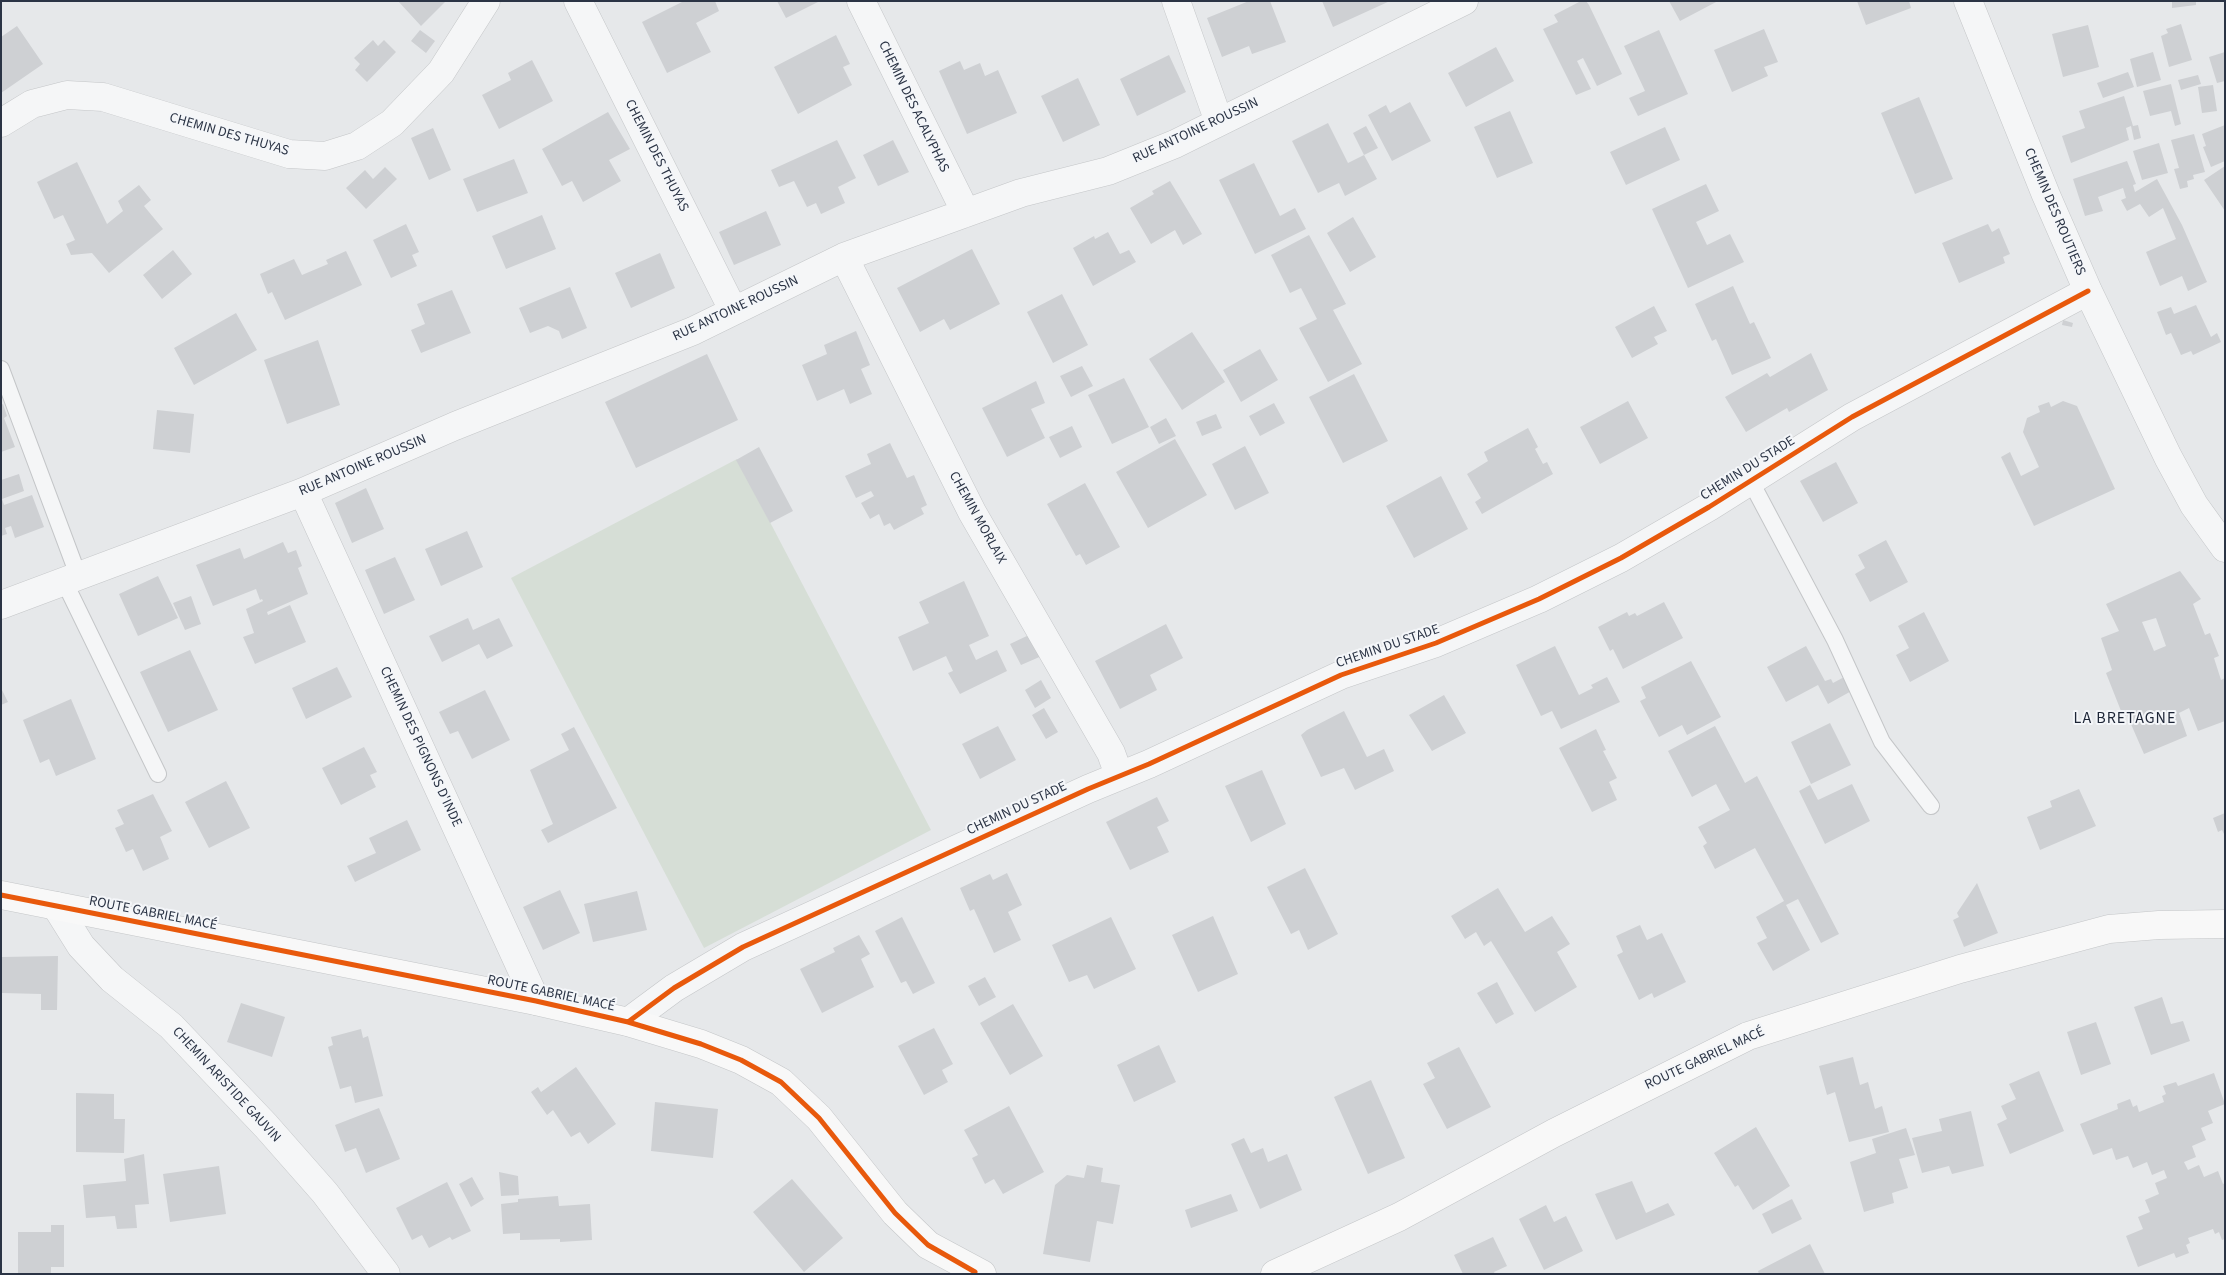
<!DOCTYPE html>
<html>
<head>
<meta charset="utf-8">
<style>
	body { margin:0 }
	#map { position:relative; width:2226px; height:1275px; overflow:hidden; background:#e6e8ea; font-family:"Source Sans 3",sans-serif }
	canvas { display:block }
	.frame { position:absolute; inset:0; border:2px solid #2b3445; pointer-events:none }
</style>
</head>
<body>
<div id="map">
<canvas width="2226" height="1275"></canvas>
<div class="frame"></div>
</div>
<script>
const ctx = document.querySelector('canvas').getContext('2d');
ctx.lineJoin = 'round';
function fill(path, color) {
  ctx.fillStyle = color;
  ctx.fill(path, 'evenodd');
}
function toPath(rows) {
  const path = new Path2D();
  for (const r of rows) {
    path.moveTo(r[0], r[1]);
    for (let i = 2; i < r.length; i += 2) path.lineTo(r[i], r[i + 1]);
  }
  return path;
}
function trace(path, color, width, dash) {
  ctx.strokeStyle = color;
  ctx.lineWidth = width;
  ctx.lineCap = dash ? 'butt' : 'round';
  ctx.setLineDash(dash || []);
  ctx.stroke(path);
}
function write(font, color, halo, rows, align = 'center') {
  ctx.font = font + ' "Source Sans 3",sans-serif';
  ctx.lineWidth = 4;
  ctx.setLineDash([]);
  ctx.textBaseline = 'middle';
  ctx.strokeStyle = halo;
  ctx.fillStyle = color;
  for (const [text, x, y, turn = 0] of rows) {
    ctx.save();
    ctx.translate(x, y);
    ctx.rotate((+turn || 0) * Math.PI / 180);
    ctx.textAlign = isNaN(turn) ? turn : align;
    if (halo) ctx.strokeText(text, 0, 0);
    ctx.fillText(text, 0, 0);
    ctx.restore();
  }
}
fill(toPath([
	[737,459,931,830,704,948,511,578]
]), '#d6ded6');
fill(toPath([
	[398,1,446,1,421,26],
	[684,1,715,1,719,11,696,23,711,52,667,73,642,22],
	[777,1,820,1,786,18],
	[1249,1,1270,1,1286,42,1252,54,1249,46,1222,57,1207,18],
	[1322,1,1390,1,1333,27],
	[1581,1,1586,1,1589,5,1622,74,1597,86,1583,58,1577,61,1591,89,1576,95,1543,29,1558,22,1554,15],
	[1669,1,1718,1,1680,21],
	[1857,1,1909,1,1911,8,1866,25],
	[2172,1,2196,1,2196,5,2172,8],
	[2181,24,2192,60,2169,67,2161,36,2168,33,2166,29],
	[2088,25,2099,67,2063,77,2052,34],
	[17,26,43,64,1,93,1,37],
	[1764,29,1778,62,1764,67,1768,76,1732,92,1714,50],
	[420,30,435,41,426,53,411,41],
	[1659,30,1688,94,1638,116,1629,98,1645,91,1624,46],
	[836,35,850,64,843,67,852,85,798,114,774,67],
	[373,40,378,46,384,40,396,52,367,82,355,70,360,64,354,58],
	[1496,47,1514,81,1466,107,1448,73],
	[2153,52,2161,80,2137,87,2130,59],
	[2225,52,2225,81,2217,83,2209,57],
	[1169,55,1186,92,1137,116,1120,79],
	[532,60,553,101,499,129,482,95,511,80,508,73],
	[960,61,964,70,980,63,985,76,998,70,1017,113,967,134,939,71],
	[2128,72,2134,87,2103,98,2097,83],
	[2198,75,2201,84,2181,90,2178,80],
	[1078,78,1100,125,1063,142,1041,96],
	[2171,84,2181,124,2175,126,2171,111,2150,116,2143,91],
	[2213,85,2217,111,2202,113,2198,87],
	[2124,96,2133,126,2138,125,2141,138,2134,140,2131,126,2126,128,2129,140,2071,163,2062,136,2085,128,2079,111],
	[1919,97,1953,179,1915,194,1881,113],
	[1410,102,1431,141,1392,161,1368,115,1386,105,1390,113],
	[1510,111,1533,163,1497,178,1474,127],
	[608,112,630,149,609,160,621,181,583,202,572,181,562,186,542,149],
	[1328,123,1348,163,1364,155,1377,179,1345,196,1339,183,1318,193,1292,141],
	[2225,125,2225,161,2211,167,2203,147,2206,146,2202,134],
	[1366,126,1378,148,1364,155,1353,133],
	[1665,127,1680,160,1626,185,1610,152],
	[433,128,451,170,429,180,411,138],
	[2194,134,2205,172,2193,175,2194,179,2187,181,2188,187,2180,189,2174,169,2179,168,2171,140],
	[837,140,856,178,838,187,845,203,821,214,816,203,807,207,794,181,779,187,771,170],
	[893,140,909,172,878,186,863,155],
	[2159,143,2168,173,2142,180,2133,151],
	[514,159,528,193,477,212,463,179],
	[2127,161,2136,184,2133,185,2135,192,2157,179,2182,225,2207,282,2188,291,2182,276,2160,286,2146,252,2176,239,2163,208,2149,217,2140,204,2127,211,2121,200,2126,198,2123,188,2098,197,2103,211,2085,216,2073,179],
	[77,162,107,224,123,211,118,201,139,185,151,200,144,206,163,229,109,273,92,253,71,255,66,244,75,240,63,215,54,219,37,182],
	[1254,163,1280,216,1295,208,1306,229,1255,254,1219,180],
	[2225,166,2225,211,2204,180],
	[385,167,397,179,366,209,346,188,365,170,373,179],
	[1170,181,1202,234,1183,245,1175,230,1151,244,1130,208,1154,194,1152,191],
	[1706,184,1719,211,1696,222,1707,245,1730,234,1744,262,1688,288,1652,209],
	[766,211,781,245,734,265,719,232],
	[542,215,556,249,506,269,492,236],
	[1353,217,1376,257,1350,272,1327,233],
	[406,224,419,252,412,255,417,266,391,278,373,240],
	[1988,224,1992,232,1999,228,2010,254,2003,257,2005,263,1959,283,1942,243],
	[1108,232,1120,254,1129,250,1136,262,1093,286,1073,248,1094,236,1095,239],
	[1309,235,1346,304,1333,310,1362,364,1328,382,1299,328,1317,319,1301,288,1290,293,1271,255],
	[972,249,1000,304,950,330,944,319,920,332,897,288],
	[173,250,192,274,162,299,143,275],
	[346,251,362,285,285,320,272,292,268,294,260,274,294,259,302,275,328,264,326,260],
	[660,253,675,288,631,308,615,273],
	[1733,286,1750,324,1754,322,1771,358,1732,375,1716,339,1712,341,1695,304],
	[570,287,587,328,562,339,559,331,548,326,530,333,519,308],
	[452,290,471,333,421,353,411,330,425,324,417,304],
	[1062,294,1088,345,1053,363,1027,312],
	[2196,305,2211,337,2217,333,2221,342,2193,355,2191,351,2181,355,2171,333,2166,335,2157,312,2171,307,2174,314],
	[1654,306,1667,331,1654,337,1658,344,1632,358,1615,327],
	[236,313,257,350,194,385,174,348],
	[2063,320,2073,323,2072,327,2062,325],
	[856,331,870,365,861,369,872,394,850,404,844,389,817,401,802,365,827,354,824,345],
	[1192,332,1225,382,1182,410,1149,359],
	[318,340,340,405,287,424,264,360],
	[1260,349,1278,380,1241,402,1223,370],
	[1811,353,1828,390,1789,412,1787,408,1746,432,1725,397,1767,373,1770,377],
	[707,354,738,420,636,468,605,402],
	[1082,366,1093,386,1071,397,1060,376],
	[1354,374,1388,441,1343,463,1309,397],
	[1124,378,1149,427,1112,444,1088,395],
	[1036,381,1045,403,1031,409,1045,438,1007,457,982,408],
	[1628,401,1648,438,1600,464,1580,427],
	[2063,401,2077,406,2115,489,2034,526,2001,457,2010,452,2021,476,2039,467,2023,432,2027,418,2040,412,2038,406,2049,402,2051,407],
	[1274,403,1285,423,1260,436,1249,416],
	[3,404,7,416,4,418,15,447,1,452,1,405],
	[157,410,194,414,190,453,153,449],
	[1216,414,1222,428,1202,436,1196,422],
	[1166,418,1176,436,1159,444,1150,427],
	[1072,426,1082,447,1060,458,1049,437],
	[1528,428,1538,447,1535,449,1543,464,1547,462,1553,474,1482,514,1475,502,1481,498,1467,474,1488,461,1484,452],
	[1175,439,1207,495,1148,528,1116,472],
	[890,443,907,478,914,475,927,505,921,508,924,514,894,530,890,523,884,526,879,514,870,519,861,503,874,496,871,491,856,498,845,476,871,464,867,454],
	[1245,446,1269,493,1235,510,1212,464],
	[759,447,793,511,770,523,736,460],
	[1836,462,1858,503,1823,522,1800,481],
	[19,474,24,491,2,499,4,505,32,495,44,527,15,538,11,526,5,528,7,534,1,536,1,480],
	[1441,476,1468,529,1414,558,1386,506],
	[1085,483,1120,547,1086,565,1080,554,1076,556,1047,504],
	[366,488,384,529,352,543,335,503],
	[467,531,483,567,441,586,425,549],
	[1886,540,1908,582,1870,602,1855,574,1865,568,1858,555],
	[283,542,288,553,296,550,302,566,298,568,308,594,267,612,268,615,290,605,306,642,255,664,243,637,254,633,246,609,263,601,262,599,260,600,256,589,213,606,196,565,240,548,244,559],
	[395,557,415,600,384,614,365,570],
	[2180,571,2201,599,2193,604,2205,635,2210,633,2219,656,2214,658,2221,680,2225,678,2225,721,2198,731,2189,708,2179,713,2187,736,2144,754,2127,715,2123,716,2106,673,2112,670,2101,638,2119,631,2106,604],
	[2156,618,2166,646,2154,651,2142,622],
	[158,576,178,618,138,636,119,594],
	[964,581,989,636,969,645,976,660,997,650,1007,671,960,694,948,673,953,671,946,656,913,671,898,637,929,623,919,602],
	[191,596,201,624,185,630,173,603],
	[1664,602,1683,638,1623,669,1613,649,1610,651,1598,627,1627,612,1629,616,1635,613,1637,616],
	[1924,612,1949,661,1910,682,1896,655,1909,648,1898,626],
	[468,618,473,630,499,618,513,646,487,659,479,644,442,662,429,636],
	[1166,624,1183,658,1150,675,1157,690,1120,709,1095,661],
	[1031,634,1044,655,1021,665,1010,644],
	[1555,646,1579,695,1593,688,1591,685,1607,677,1620,702,1561,729,1552,711,1541,716,1516,665],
	[1806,646,1825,681,1831,679,1833,683,1848,675,1855,689,1828,704,1818,685,1786,702,1767,667],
	[190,650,218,710,168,732,140,672],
	[1691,661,1721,717,1687,735,1682,725,1659,737,1640,701,1646,698,1641,687],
	[337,667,352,697,306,719,292,688],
	[1041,680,1051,698,1035,708,1025,690],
	[1,688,8,702,1,705],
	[485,690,510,740,472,759,458,731,450,734,439,712],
	[1444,695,1466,733,1432,751,1409,715],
	[71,699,96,759,56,776,49,759,40,763,23,720],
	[1044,708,1058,732,1046,739,1032,715],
	[1344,711,1367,757,1384,749,1394,771,1355,790,1344,768,1321,777,1301,735,1307,730],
	[1830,723,1851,765,1811,784,1791,742],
	[998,726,1016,760,980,779,962,744],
	[1715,726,1745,783,1757,776,1839,934,1821,943,1798,899,1786,905,1810,950,1773,971,1757,943,1767,938,1756,917,1784,901,1755,848,1715,869,1703,846,1707,843,1698,827,1730,810,1716,784,1692,797,1668,751],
	[574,727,617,808,548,843,541,830,553,824,530,770,569,750,561,734],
	[1596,729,1606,750,1603,751,1617,778,1609,782,1617,800,1592,812,1559,748],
	[364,747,377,772,370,775,376,787,341,805,322,768],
	[1262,770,1286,824,1251,842,1225,786],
	[226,781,250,828,209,848,185,802],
	[1852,784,1870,821,1825,844,1799,791,1810,785,1818,800],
	[2079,789,2096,826,2040,850,2027,817,2052,807,2050,801],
	[153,794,172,831,160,837,169,859,143,871,133,849,126,852,115,828,124,824,117,810],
	[1157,797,1169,821,1157,827,1169,852,1130,870,1106,822],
	[2225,813,2225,836,2222,830,2218,832,2213,818],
	[407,820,421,850,355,882,347,866,376,853,369,838],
	[1305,868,1338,934,1308,950,1299,930,1291,934,1267,887],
	[1007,873,1022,905,1008,912,1021,940,994,953,974,909,970,911,960,888,990,874,993,880],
	[1977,883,1998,933,1964,947,1953,920,1959,917,1957,913],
	[1498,888,1525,932,1552,916,1570,944,1557,952,1577,987,1535,1012,1491,941,1484,946,1476,932,1465,939,1451,916],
	[560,890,580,933,543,950,523,907],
	[637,891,647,930,593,942,584,904],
	[1213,916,1238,974,1198,992,1172,935],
	[902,917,935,983,913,994,906,981,901,983,875,931],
	[1111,917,1136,969,1094,989,1087,975,1069,982,1052,945],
	[1640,925,1647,940,1662,933,1686,982,1654,998,1652,993,1639,1000,1617,955,1623,952,1616,936],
	[859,935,870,954,861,959,874,987,822,1013,800,969,835,952,833,948],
	[58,956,57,1010,41,1010,41,994,2,993,2,957],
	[985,977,996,997,979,1006,968,986],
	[1497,982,1514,1014,1496,1024,1477,993],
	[2162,997,2171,1024,2183,1021,2190,1041,2151,1055,2134,1007],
	[241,1003,285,1017,272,1057,227,1042],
	[1013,1004,1043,1056,1010,1075,980,1023],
	[2096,1022,2111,1064,2081,1075,2067,1032],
	[934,1028,953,1064,942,1070,948,1082,924,1095,898,1046],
	[361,1029,363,1038,368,1036,383,1096,355,1103,351,1086,340,1089,328,1047,333,1045,331,1037],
	[1159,1045,1176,1082,1134,1102,1117,1065],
	[1459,1047,1491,1107,1447,1129,1423,1084,1435,1078,1427,1063],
	[1853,1057,1860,1085,1868,1082,1875,1109,1882,1106,1889,1132,1849,1142,1835,1092,1827,1095,1819,1066],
	[576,1067,616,1124,588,1144,580,1132,571,1137,553,1110,547,1115,531,1092,538,1087,541,1092],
	[2039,1071,2064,1131,2010,1154,1997,1124,2007,1119,2001,1106,2016,1099,2009,1084],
	[2214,1073,2225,1104,2208,1111,2213,1123,2201,1128,2206,1140,2192,1146,2196,1157,2184,1162,2188,1170,2199,1165,2204,1177,2218,1171,2223,1184,2225,1183,2225,1239,2222,1240,2219,1232,2215,1234,2213,1229,2188,1238,2190,1243,2186,1245,2189,1253,2176,1258,2174,1253,2138,1267,2126,1236,2143,1229,2138,1217,2150,1212,2145,1200,2159,1194,2155,1183,2167,1178,2164,1170,2152,1175,2147,1162,2133,1168,2128,1156,2116,1160,2112,1148,2093,1155,2080,1124,2118,1109,2117,1104,2130,1099,2133,1107,2137,1105,2139,1112,2164,1102,2162,1096,2166,1094,2163,1086,2176,1082,2178,1086],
	[1371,1080,1405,1158,1368,1174,1334,1097],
	[76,1093,114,1094,114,1119,125,1119,124,1153,76,1152],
	[655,1102,718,1109,713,1158,651,1151],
	[1009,1106,1044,1172,1003,1194,994,1179,985,1184,972,1158,978,1155,964,1130],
	[379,1108,400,1159,366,1173,356,1148,345,1152,335,1125],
	[1971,1111,1984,1166,1952,1174,1949,1166,1922,1173,1912,1138,1942,1131,1939,1119],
	[1756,1127,1790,1186,1753,1210,1738,1185,1735,1187,1714,1153],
	[1906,1128,1915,1155,1899,1159,1908,1188,1892,1193,1894,1203,1864,1212,1850,1162,1876,1153,1872,1139],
	[1244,1138,1251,1153,1263,1148,1268,1162,1287,1154,1302,1190,1260,1209,1231,1144],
	[144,1154,149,1204,135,1205,137,1228,117,1229,115,1216,86,1218,83,1185,126,1181,124,1159],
	[1087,1165,1103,1168,1101,1182,1120,1185,1113,1224,1097,1221,1090,1262,1043,1254,1055,1185,1067,1175,1084,1178],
	[219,1166,226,1214,170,1222,163,1174],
	[499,1172,518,1176,519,1195,501,1196],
	[472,1177,484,1199,471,1207,459,1184],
	[792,1179,843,1238,804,1272,753,1212],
	[1632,1181,1646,1213,1668,1203,1675,1215,1616,1240,1595,1194],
	[447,1182,471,1231,452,1240,450,1237,429,1248,422,1235,412,1240,396,1208],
	[1231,1194,1238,1211,1191,1228,1185,1210],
	[558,1196,559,1206,590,1204,592,1240,560,1242,560,1239,520,1240,520,1233,503,1234,501,1204,518,1202,518,1199],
	[1792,1199,1802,1219,1772,1234,1762,1214],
	[1546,1205,1554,1222,1566,1216,1583,1251,1544,1270,1519,1219],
	[51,1225,64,1225,64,1267,51,1267,51,1274,18,1274,18,1232,51,1232],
	[1493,1237,1507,1266,1494,1272,1495,1274,1463,1274,1454,1255],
	[1810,1244,1825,1274,1759,1274,1758,1271]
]), '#ced0d3');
const service = toPath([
	[1,369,78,575],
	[1750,480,1835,640,1882,742,1931,806],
	[64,581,158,774]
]);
const minor = toPath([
	[578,1,733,310],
	[861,1,966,213],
	[1176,1,1219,122],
	[1968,1,2046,195,2088,291,2168,457,2194,505,2225,548],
	[1,123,32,104,67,95,103,97,289,154,325,156,357,146,392,123,441,72,486,1],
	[844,257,972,512,1111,753,1119,775],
	[303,492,536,1001],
	[1,605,303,492,455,426,693,331,844,257,1021,193,1108,171,1175,144,1464,1],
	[56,906,81,946,112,979,171,1026,266,1126,325,1193,386,1274],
	[628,1022,674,988,743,947,1088,789,1149,764,1341,675,1436,643,1539,599,1621,558,1709,507,1852,417,2088,291]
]);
const secondary = toPath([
	[1,895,536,1001,628,1022,701,1044,741,1060,781,1082,819,1118,895,1213,928,1245,982,1274],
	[1275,1274,1399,1217,1554,1133,1748,1036,1960,969,2109,929,2159,925,2225,924]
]);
trace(service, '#c4c6c8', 18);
trace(minor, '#c4c6c8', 29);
trace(secondary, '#c4c6c8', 29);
trace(service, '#f5f6f7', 16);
trace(minor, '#f5f6f7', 28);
trace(secondary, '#f8f8f8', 28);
trace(toPath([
	[1,895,536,1001,628,1022,701,1044,741,1060,781,1082,819,1118,895,1213,928,1245,975,1272],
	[628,1022,674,988,743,947,1088,789,1149,764,1341,675,1436,643,1539,599,1621,558,1709,507,1852,417,2088,291]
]), '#e8590c', 5);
write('14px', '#2b3445', '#f4f6f9', [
	["CHEMIN DES ACALYPHAS",913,107,64],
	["RUE ANTOINE ROUSSIN",1196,131,-25],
	["CHEMIN DES THUYAS",229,135,16],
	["CHEMIN DES THUYAS",656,156,63],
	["CHEMIN DES ROUTIERS",2054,212,67],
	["RUE ANTOINE ROUSSIN",736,309,-25],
	["RUE ANTOINE ROUSSIN",363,466,-23],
	["CHEMIN DU STADE",1748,469,-32],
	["CHEMIN MORLAIX",977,518,61],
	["CHEMIN DU STADE",1388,647,-19],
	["CHEMIN DES PIGNONS D'INDE",420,747,65],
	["CHEMIN DU STADE",1017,809,-25],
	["ROUTE GABRIEL MACÉ",153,914,11],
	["ROUTE GABRIEL MACÉ",551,994,12],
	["ROUTE GABRIEL MACÉ",1705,1059,-25],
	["CHEMIN ARISTIDE GAUVIN",226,1085,47]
]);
ctx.letterSpacing = '1px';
write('16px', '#1d2536', '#f4f6f9', [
	["LA BRETAGNE",2125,719]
]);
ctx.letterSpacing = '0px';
</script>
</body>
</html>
